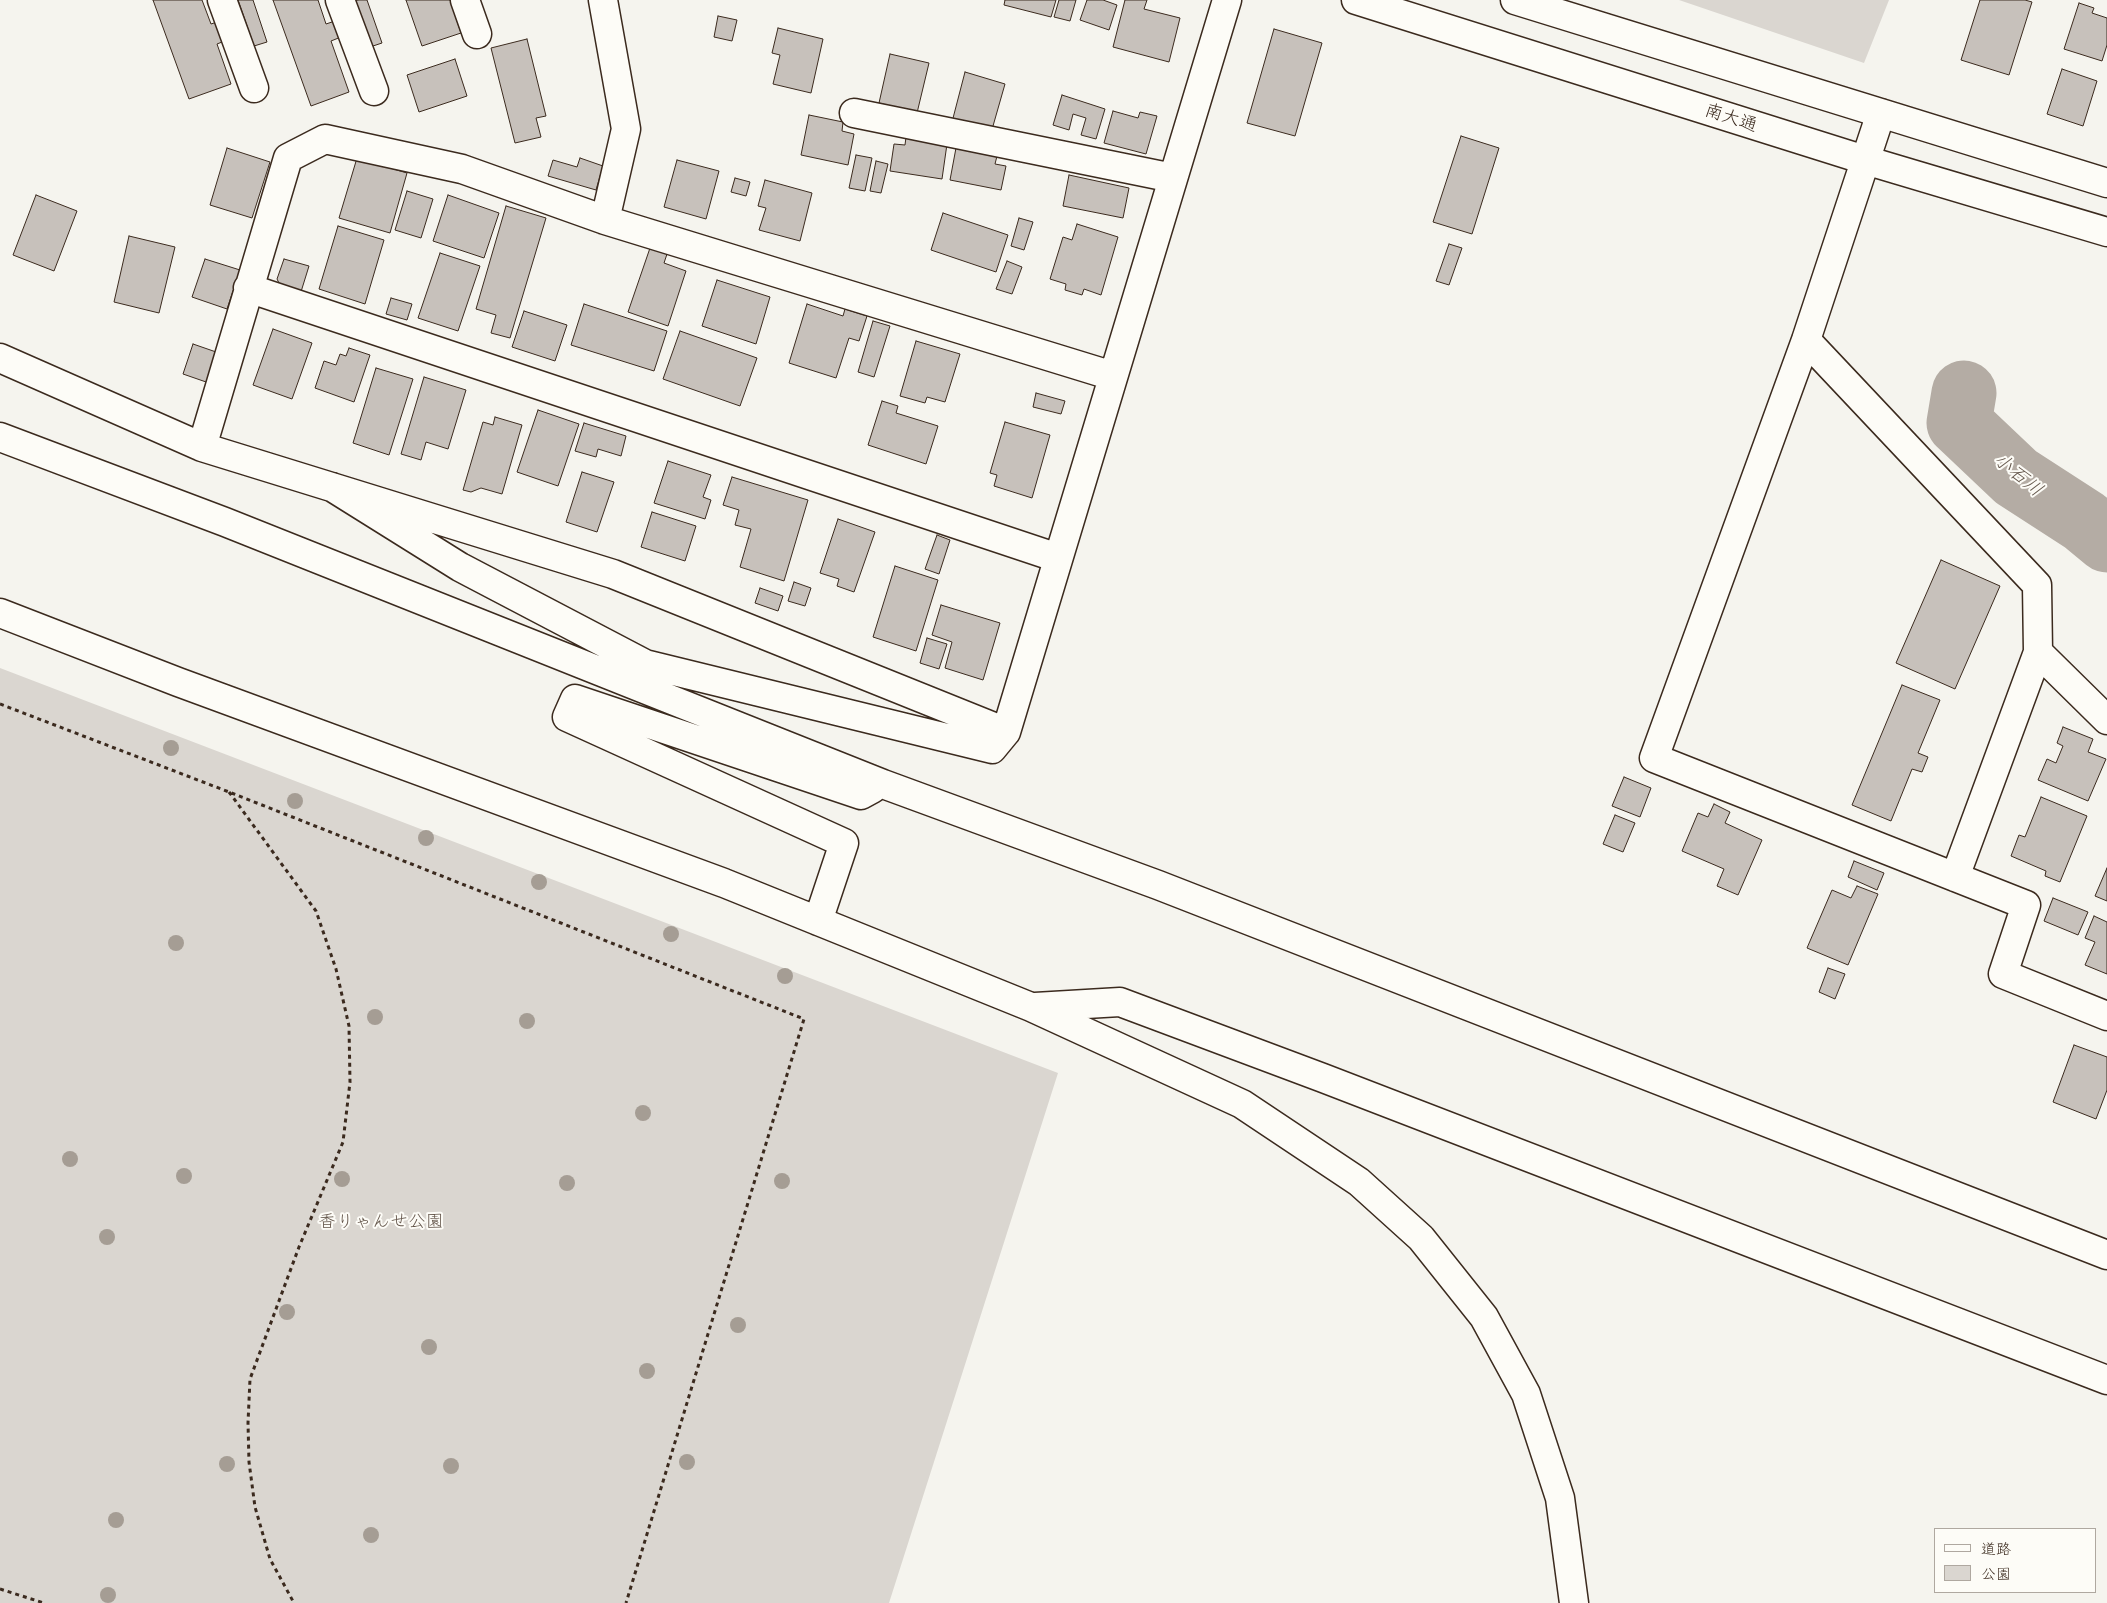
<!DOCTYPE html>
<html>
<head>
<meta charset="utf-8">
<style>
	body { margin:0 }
	#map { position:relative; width:2107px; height:1603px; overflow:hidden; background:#f5f4ee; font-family:Delius,"Klee One",sans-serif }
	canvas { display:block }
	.legend { position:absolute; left:1934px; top:1528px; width:162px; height:65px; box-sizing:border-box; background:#fdfcf7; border:1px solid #afa8a0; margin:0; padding:6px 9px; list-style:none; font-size:15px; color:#3b2a1e }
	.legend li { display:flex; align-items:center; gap:10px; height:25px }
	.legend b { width:25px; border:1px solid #afa8a0 }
</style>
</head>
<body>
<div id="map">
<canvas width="2107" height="1603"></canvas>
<ul class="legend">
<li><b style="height:6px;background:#fdfcf7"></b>道路</li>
<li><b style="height:14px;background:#dad6d0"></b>公園</li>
</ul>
</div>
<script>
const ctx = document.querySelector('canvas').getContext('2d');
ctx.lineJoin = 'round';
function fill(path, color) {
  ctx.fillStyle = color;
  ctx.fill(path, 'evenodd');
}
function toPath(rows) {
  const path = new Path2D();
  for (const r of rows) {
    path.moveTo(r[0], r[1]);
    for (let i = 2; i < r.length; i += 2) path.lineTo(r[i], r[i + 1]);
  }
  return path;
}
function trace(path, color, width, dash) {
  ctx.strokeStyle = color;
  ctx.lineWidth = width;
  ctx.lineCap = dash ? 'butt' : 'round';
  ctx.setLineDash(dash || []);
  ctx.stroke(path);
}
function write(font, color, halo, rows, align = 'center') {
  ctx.font = font + ' Delius,"Klee One",sans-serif';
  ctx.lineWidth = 4;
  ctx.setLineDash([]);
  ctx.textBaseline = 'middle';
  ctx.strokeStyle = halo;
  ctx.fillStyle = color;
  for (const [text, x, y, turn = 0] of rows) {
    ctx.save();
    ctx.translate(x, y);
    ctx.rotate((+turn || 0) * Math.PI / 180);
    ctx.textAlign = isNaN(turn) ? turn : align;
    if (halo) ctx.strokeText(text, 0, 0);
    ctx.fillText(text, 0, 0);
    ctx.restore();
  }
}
fill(toPath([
	[1679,0,1889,0,1864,63],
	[0,668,1058,1073,889,1603,0,1603]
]), '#dad6d0');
trace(toPath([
	[1964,393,1959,423,2016,477,2084,521,2107,540]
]), '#b4aca4', 65);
const building = toPath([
	[153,0,202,0,211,24,220,21,227,40,217,44,231,84,189,99,153,0],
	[238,0,253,0,267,42,254,46,238,0],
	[273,0,318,0,326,24,335,21,341,37,331,41,349,92,311,106,273,0],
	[358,0,367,0,382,43,370,47,354,1,358,0],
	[406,0,450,0,461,33,422,46,406,0],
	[1005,0,1056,0,1051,17,1004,5,1005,0],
	[1059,0,1076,0,1070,21,1054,17,1059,0],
	[1087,0,1103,0,1117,5,1109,30,1080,20,1087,0],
	[1125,0,1147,0,1144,9,1180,18,1169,62,1113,47,1125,0],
	[1980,0,2025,0,2032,2,2009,75,1961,60,1980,0],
	[2079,3,2094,8,2092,13,2107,18,2107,45,2102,61,2064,49,2079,3],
	[718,16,737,20,732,41,714,37,718,16],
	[778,28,823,39,811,93,773,84,780,55,772,53,778,28],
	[1274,29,1322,43,1295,136,1247,123,1274,29],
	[527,39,546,116,536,118,541,137,515,143,491,48,527,39],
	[890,54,929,63,917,113,879,103,890,54],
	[455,59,467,96,419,112,407,75,455,59],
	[2062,69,2097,81,2083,126,2047,114,2062,69],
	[965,72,1005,84,991,133,952,122,965,72],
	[1062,95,1105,109,1096,139,1081,135,1086,118,1073,114,1069,130,1053,125,1062,95],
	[1113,111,1138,118,1140,112,1157,116,1146,154,1104,143,1113,111],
	[809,115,843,122,842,131,854,134,848,165,801,155,809,115],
	[1461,136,1499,148,1472,234,1433,222,1461,136],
	[906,137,947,144,942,179,890,171,894,144,905,145,906,137],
	[227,148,270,162,252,218,210,205,227,148],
	[956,148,997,156,995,164,1006,166,1001,190,950,180,956,148],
	[856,155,872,158,865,191,849,188,856,155],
	[357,158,407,173,390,233,339,218,357,158],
	[580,158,603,166,596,190,548,176,553,160,577,167,580,158],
	[677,160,719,171,706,219,664,207,677,160],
	[876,161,888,164,881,193,870,191,876,161],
	[1069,175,1129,188,1123,218,1063,206,1069,175],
	[735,178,750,182,746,196,731,192,735,178],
	[765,180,812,193,800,241,759,230,766,208,758,206,765,180],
	[407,191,433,199,421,238,395,230,407,191],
	[36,195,77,211,54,271,13,255,36,195],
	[448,195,499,213,484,258,433,241,448,195],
	[506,206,546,218,510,338,491,333,496,315,476,309,506,206],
	[943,213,1008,235,996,272,931,250,943,213],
	[1019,218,1033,222,1024,250,1011,246,1019,218],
	[1077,224,1118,237,1101,295,1084,289,1082,295,1065,290,1066,284,1050,279,1063,237,1072,240,1077,224],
	[338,226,384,240,365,304,319,289,338,226],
	[129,236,175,247,159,313,114,302,129,236],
	[1449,244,1462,248,1449,285,1436,281,1449,244],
	[650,248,667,254,664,263,686,271,668,326,628,312,650,248],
	[440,253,480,266,458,331,418,318,440,253],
	[205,259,240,270,227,309,192,297,205,259],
	[284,259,309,266,300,295,282,289,277,279,284,259],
	[1007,261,1022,267,1012,294,996,289,1007,261],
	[717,280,770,297,756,344,702,326,717,280],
	[391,298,412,304,407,320,386,314,391,298],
	[584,304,667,331,654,371,571,345,584,304],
	[807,304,843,316,845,309,867,316,859,341,849,338,836,378,789,363,807,304],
	[524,311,567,325,555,361,512,347,524,311],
	[873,321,890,326,874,377,858,372,873,321],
	[273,329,312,343,292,399,253,385,273,329],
	[680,331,757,358,740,406,663,379,680,331],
	[916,341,960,354,945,402,927,397,925,403,900,396,916,341],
	[193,344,219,353,209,383,183,374,193,344],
	[349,348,370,355,354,402,315,388,324,361,336,365,340,354,346,356,349,348],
	[376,368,413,379,389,455,353,443,376,368],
	[424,377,466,390,448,449,426,442,421,460,401,454,424,377],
	[1036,393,1065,401,1061,414,1033,407,1036,393],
	[882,401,898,406,896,413,938,426,926,464,868,445,882,401],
	[538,410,579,424,558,486,517,472,538,410],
	[495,417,522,425,502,494,481,488,471,492,463,490,483,422,493,425,495,417],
	[1005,422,1050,435,1032,498,994,486,997,475,990,473,1005,422],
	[584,423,626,436,621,456,598,449,596,457,575,451,584,423],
	[668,461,711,475,703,497,711,500,705,519,654,503,668,461],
	[582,472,614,482,597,532,566,522,582,472],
	[732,477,808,500,784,581,740,567,751,529,735,525,739,510,723,505,732,477],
	[652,512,696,526,685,561,641,547,652,512],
	[838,519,875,532,854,592,837,586,839,579,820,573,838,519],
	[937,535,950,540,939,574,925,569,937,535],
	[1941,560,2000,586,1955,689,1896,663,1941,560],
	[895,566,938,580,916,651,873,637,895,566],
	[794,582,811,588,805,606,788,601,794,582],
	[760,588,783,596,778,611,755,603,760,588],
	[941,605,1000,623,983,680,945,668,952,642,932,635,941,605],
	[927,638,947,644,939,669,920,663,927,638],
	[1902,685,1940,700,1918,753,1928,757,1922,772,1912,769,1891,821,1852,805,1902,685],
	[2063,727,2093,739,2088,752,2106,759,2088,801,2038,780,2047,759,2056,763,2063,746,2057,743,2063,727],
	[1624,777,1651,788,1640,817,1612,806,1624,777],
	[2041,797,2087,816,2060,882,2045,876,2046,871,2011,856,2019,835,2025,837,2041,797],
	[1714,804,1730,812,1725,823,1762,840,1738,895,1717,886,1724,869,1682,851,1698,813,1708,817,1714,804],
	[1615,815,1635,823,1623,852,1603,844,1615,815],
	[1854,861,1884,873,1877,890,1848,877,1854,861],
	[2107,868,2107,901,2095,896,2107,868],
	[1857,886,1878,894,1848,965,1807,948,1832,890,1851,898,1857,886],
	[2053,898,2088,912,2078,935,2044,921,2053,898],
	[2094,916,2107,922,2107,974,2085,965,2095,942,2085,938,2094,916],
	[1828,968,1845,974,1835,999,1819,992,1828,968],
	[2074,1045,2107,1057,2107,1090,2096,1119,2053,1102,2074,1045]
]);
fill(building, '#c7c1bb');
trace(building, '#3b2a1e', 1);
const minor = toPath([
	[222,0,254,88],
	[340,0,374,91],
	[465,0,477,34],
	[603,0,626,129,605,220],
	[1356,0,1865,160,2107,232],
	[1515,0,2107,183],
	[854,113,1173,178],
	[1881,113,1806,340,1654,758,2026,905,2003,974,2107,1016],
	[248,288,1058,558],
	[1806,340,2037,585,2038,652,1955,877],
	[0,358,202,447,613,574,1006,732],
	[0,437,225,522,883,784,1158,885,2107,1255],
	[202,447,288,158,325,139,462,169,605,220,1113,376],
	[332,487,460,567,645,664,992,749,1006,732,1227,0],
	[0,613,178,682,724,883,1031,1007,1242,1104,1359,1182,1421,1238,1484,1317,1526,1394,1560,1498,1574,1603],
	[2038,652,2107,720],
	[818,921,844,843,567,717,575,699,861,795,872,789],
	[1035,1007,1120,1002,1323,1078,2107,1380]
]);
trace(minor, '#3b2a1e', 31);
trace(toPath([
	[0,704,229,792,804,1019,626,1603],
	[229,792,316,911,336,969,349,1026,350,1082,343,1142,299,1247,250,1379,248,1423,249,1462,255,1507,270,1559,294,1603],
	[0,1589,44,1603]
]), '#3b2a1e', 3, [4, 4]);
trace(minor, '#fdfcf7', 28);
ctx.fillStyle = '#a59d94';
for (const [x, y] of [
	[171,748],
	[295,801],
	[426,838],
	[539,882],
	[671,934],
	[176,943],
	[785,976],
	[375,1017],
	[527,1021],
	[643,1113],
	[70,1159],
	[184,1176],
	[342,1179],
	[782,1181],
	[567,1183],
	[107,1237],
	[287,1312],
	[738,1325],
	[429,1347],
	[647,1371],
	[687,1462],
	[227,1464],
	[451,1466],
	[116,1520],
	[371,1535],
	[108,1595]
]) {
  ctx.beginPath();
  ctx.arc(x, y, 8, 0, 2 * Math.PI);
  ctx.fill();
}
write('18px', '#3b2a1e', '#fdfcf7', [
	["南大通",1731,118,18]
]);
write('18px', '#63554a', '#fdfcf7', [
	["香りゃんせ公園",381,1222]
]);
write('italic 19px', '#65584d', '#fdfcf7', [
	["小石川",2018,475,39]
]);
</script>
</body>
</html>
